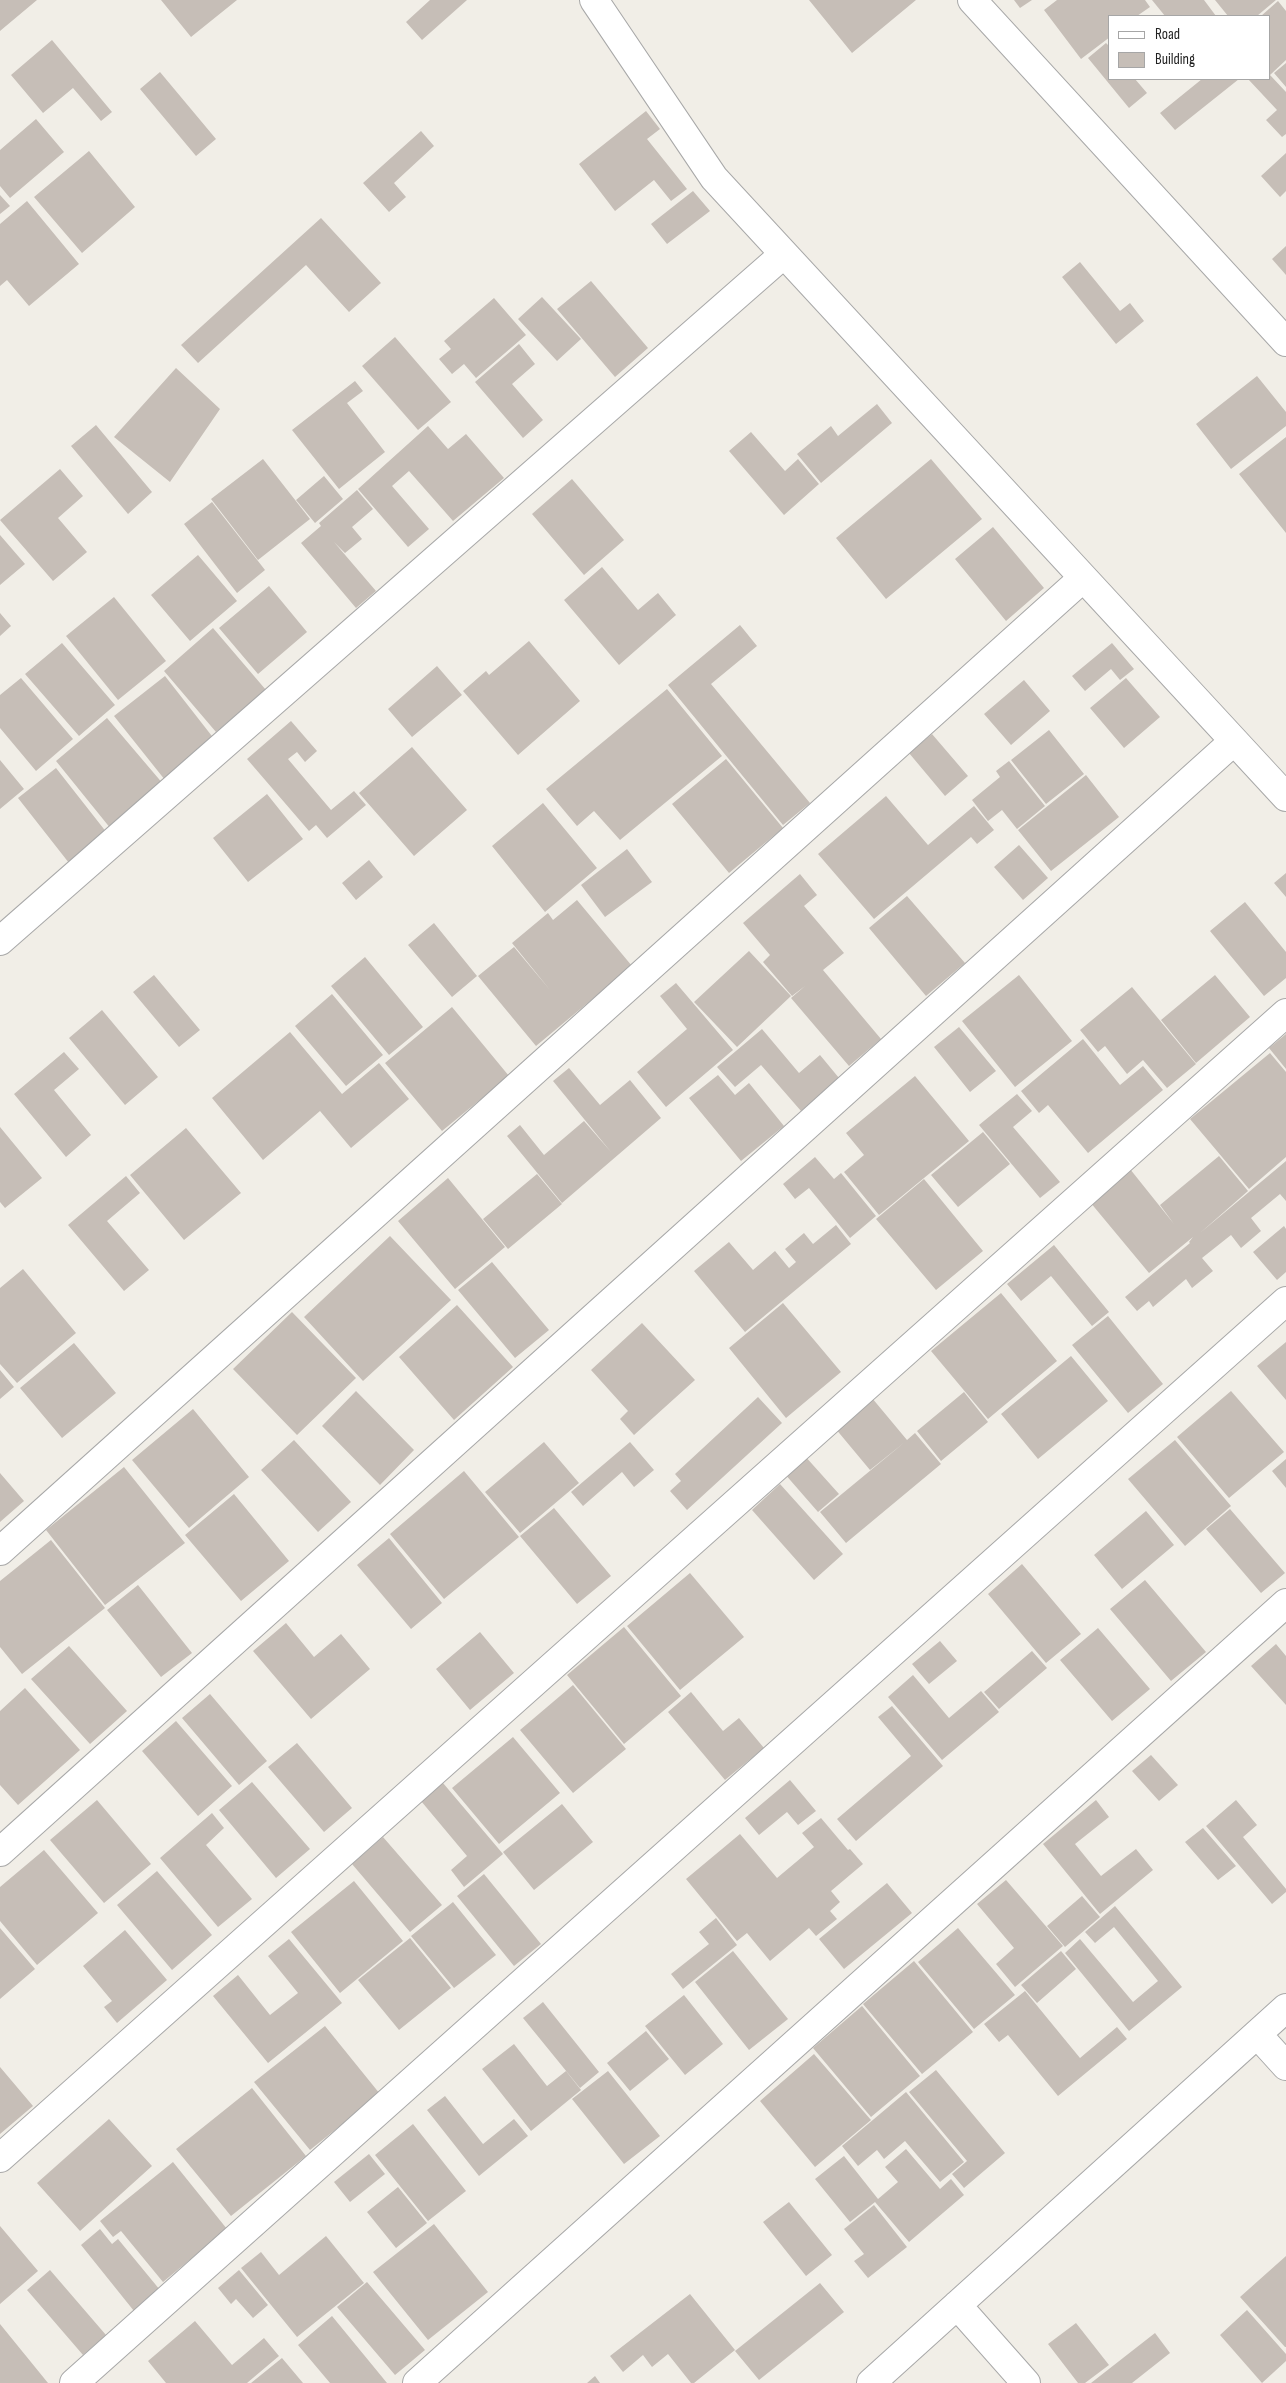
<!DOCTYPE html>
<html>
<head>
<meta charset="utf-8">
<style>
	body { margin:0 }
	#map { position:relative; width:1286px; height:2383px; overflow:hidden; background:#f1eee7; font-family:"Sofia Sans Condensed",sans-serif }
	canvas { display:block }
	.legend { position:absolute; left:1108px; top:15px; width:162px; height:65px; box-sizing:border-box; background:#fff; border:1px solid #a6a6a6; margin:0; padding:6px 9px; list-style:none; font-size:15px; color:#212121 }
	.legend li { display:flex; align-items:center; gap:10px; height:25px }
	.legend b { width:25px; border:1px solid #a6a6a6 }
</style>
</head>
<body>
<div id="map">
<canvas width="1286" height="2383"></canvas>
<ul class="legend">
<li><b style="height:6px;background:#fff"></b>Road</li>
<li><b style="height:14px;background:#c6beb7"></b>Building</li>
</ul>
</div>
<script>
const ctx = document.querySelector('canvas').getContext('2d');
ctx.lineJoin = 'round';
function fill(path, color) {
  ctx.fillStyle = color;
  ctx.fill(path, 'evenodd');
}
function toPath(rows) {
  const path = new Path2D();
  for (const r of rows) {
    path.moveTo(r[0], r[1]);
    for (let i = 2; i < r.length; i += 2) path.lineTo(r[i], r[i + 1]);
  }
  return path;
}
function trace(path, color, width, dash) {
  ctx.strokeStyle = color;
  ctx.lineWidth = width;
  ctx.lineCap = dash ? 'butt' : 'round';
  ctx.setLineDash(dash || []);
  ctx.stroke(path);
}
fill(toPath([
	[0,0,37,0,0,31],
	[161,0,237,0,191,37],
	[430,0,467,0,422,40,406,22],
	[809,0,916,0,852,53],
	[1014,0,1032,0,1020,8],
	[1057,0,1145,0,1150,7,1137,16,1110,16,1110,37,1081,59,1044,10],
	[1152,0,1204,0,1216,16,1165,16],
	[1215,0,1276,0,1257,16,1228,16],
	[1278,1,1286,11,1286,60,1270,75,1270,16,1261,16],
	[52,40,112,112,101,121,73,88,43,113,11,75],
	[1106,43,1110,47,1110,79,1135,79,1147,93,1129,108,1088,58],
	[1286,63,1286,87,1274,73],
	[160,72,216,139,196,156,140,89],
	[1270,75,1286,92,1286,134,1282,137,1266,120,1277,110,1248,79,1270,79],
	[1202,79,1239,79,1175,130,1160,113],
	[646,111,660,129,647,139,687,189,671,201,654,180,615,211,579,164],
	[36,119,64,152,10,198,0,186,0,150],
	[421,131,434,146,394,183,406,197,389,212,363,183],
	[89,151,135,207,82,253,34,197],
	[1286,153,1286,191,1280,197,1261,176],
	[693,191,710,211,667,244,651,224],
	[0,195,10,206,0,214],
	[27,201,79,264,29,306,7,280,0,286,0,224],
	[321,218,381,283,349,312,306,265,198,363,181,345],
	[1286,246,1286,275,1272,259],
	[1080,262,1120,311,1130,303,1144,321,1116,344,1062,277],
	[591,281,648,348,615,377,557,309],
	[542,297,581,339,557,361,518,319],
	[494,298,526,335,476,378,464,364,452,374,439,359,451,349,444,341],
	[395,337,451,402,418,430,362,366],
	[519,344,535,364,512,384,543,420,523,438,475,382],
	[176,368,220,409,170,482,114,437],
	[1257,376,1286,412,1286,426,1231,469,1196,424],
	[355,381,363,391,347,403,385,452,339,489,292,430],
	[877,404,892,423,821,483,797,454,831,426,838,436],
	[96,425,152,492,128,514,71,446],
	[428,426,448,449,466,434,504,478,453,521,409,471,392,486,429,529,408,547,358,489],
	[751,432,785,471,798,459,819,484,784,515,729,451],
	[1286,437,1286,533,1239,474],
	[263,459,310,519,258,560,211,499],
	[931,459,982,519,886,599,836,538],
	[60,469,83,496,58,518,87,552,53,581,0,520],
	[324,476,343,499,315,523,296,500],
	[572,479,624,540,584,575,532,514],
	[357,490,373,509,352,527,362,539,345,553,334,542,376,591,356,608,301,543,321,526,319,523],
	[212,502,265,570,237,593,184,524],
	[993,527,1044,588,1006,621,955,559],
	[0,535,25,564,0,585],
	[198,555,237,601,190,641,151,595],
	[602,567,638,610,658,593,676,615,619,665,564,600],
	[269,586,307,632,258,674,219,628],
	[114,597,166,661,118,700,66,636],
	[0,613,11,626,0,636],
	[740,625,757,646,711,684,810,803,783,825,668,685],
	[213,628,266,690,216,732,164,671],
	[529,641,580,701,518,755,463,691,486,671,489,675],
	[62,643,115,705,79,736,25,674],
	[1112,643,1134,669,1120,680,1111,669,1085,691,1072,676],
	[437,666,462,695,412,737,388,709],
	[165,676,215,740,165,780,114,716],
	[21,678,73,739,36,771,0,728,0,695],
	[1126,678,1160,717,1124,748,1090,708],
	[1024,680,1050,711,1011,745,984,714],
	[667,689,722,756,620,840,594,811,577,826,546,789],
	[107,718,164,785,111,829,56,761],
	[291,721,317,751,305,762,297,752,288,759,331,810,354,791,366,805,327,838,316,825,309,831,247,759],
	[1049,730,1084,774,1046,804,1011,760],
	[932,734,968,776,945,796,909,753],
	[412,747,467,810,414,856,359,793],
	[726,759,783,828,729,873,672,804],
	[0,760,24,789,0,809],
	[1009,761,1045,806,1017,829,1002,810,988,821,972,800,1000,777,996,771],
	[56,768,107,833,69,863,18,798],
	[1086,775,1119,817,1051,871,1018,830],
	[267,794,303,839,248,882,213,838],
	[886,796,928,845,974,806,994,830,977,844,971,837,874,919,818,854],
	[543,803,597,868,545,912,492,846],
	[1019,845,1048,878,1023,900,994,867],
	[627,849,652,882,605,917,581,885],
	[369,860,383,877,356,900,342,883],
	[1286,873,1286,897,1274,883],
	[800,874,817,895,804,906,844,953,823,970,881,1039,849,1066,791,998,805,986,792,996,763,962,770,955,743,923],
	[907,896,965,963,926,996,869,928],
	[577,900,632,966,536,1046,478,976,514,947,550,990,512,943,548,913,553,920],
	[1245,902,1286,952,1286,978,1264,996,1210,931],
	[434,923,477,976,452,997,408,945],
	[749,951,791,996,737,1047,694,1002],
	[365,957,423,1027,389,1055,331,986],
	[154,975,200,1030,179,1047,133,992],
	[1019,975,1072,1041,1015,1087,962,1021],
	[1215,975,1250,1017,1196,1063,1161,1020],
	[676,983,733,1050,666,1107,637,1072,687,1029,660,996],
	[1132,987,1196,1064,1167,1088,1143,1060,1127,1074,1105,1046,1098,1052,1080,1030],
	[332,994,383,1055,346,1086,295,1026],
	[452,1007,509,1076,442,1131,385,1063],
	[102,1010,158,1077,125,1105,69,1038],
	[959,1027,996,1071,970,1092,934,1047],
	[762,1029,799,1073,820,1055,839,1078,801,1111,761,1065,735,1087,717,1067],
	[290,1032,342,1094,379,1063,409,1099,351,1148,320,1111,263,1160,212,1098],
	[1286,1034,1286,1069,1269,1048],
	[1083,1039,1120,1085,1143,1066,1163,1090,1088,1153,1048,1105,1039,1113,1021,1091],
	[64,1052,79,1069,54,1090,91,1135,66,1157,14,1094],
	[1270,1053,1286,1072,1286,1157,1249,1189,1190,1119],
	[569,1068,600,1105,630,1080,661,1118,562,1203,507,1136,520,1125,544,1155,584,1121,611,1152,553,1081],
	[718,1075,735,1095,749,1083,784,1126,741,1161,689,1098],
	[915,1076,969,1141,879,1215,844,1172,864,1155,846,1133],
	[1017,1094,1032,1111,1013,1127,1060,1182,1040,1198,979,1125],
	[0,1127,42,1178,5,1208,0,1202],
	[186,1128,241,1193,184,1240,130,1175],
	[983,1132,1010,1164,958,1207,931,1175],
	[1219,1156,1248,1191,1200,1233,1286,1161,1286,1201,1280,1194,1251,1218,1261,1231,1241,1248,1231,1235,1202,1258,1213,1271,1192,1288,1186,1279,1153,1307,1149,1301,1137,1311,1125,1297,1190,1243,1189,1242,1193,1237,1149,1273,1090,1202,1130,1169,1174,1224,1160,1205],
	[815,1157,834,1179,841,1173,876,1216,850,1238,809,1188,795,1199,783,1184],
	[537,1174,562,1204,508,1249,483,1219],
	[126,1176,140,1193,107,1221,149,1270,124,1291,68,1225],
	[448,1178,505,1247,455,1289,398,1221],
	[924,1179,983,1251,936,1290,876,1219],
	[836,1225,851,1244,745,1332,694,1271,729,1242,753,1270,775,1251,789,1268,796,1262,785,1249,804,1233,813,1244],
	[1284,1226,1286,1229,1286,1272,1277,1280,1253,1252],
	[390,1236,451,1300,363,1381,304,1317],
	[1054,1245,1109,1312,1092,1326,1051,1276,1021,1301,1007,1284],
	[492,1262,549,1330,515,1358,458,1290],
	[23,1269,76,1333,17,1383,0,1364,0,1288],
	[1001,1293,1057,1361,988,1419,931,1351],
	[783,1303,841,1372,786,1418,729,1348],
	[457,1305,513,1367,454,1420,399,1357],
	[292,1312,356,1378,297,1435,233,1369],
	[1108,1316,1163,1384,1128,1413,1072,1345],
	[642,1323,695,1380,634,1435,620,1419,628,1411,591,1370],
	[1286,1342,1286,1400,1257,1366],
	[74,1343,116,1393,62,1438,20,1388],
	[1071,1356,1108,1401,1038,1459,1001,1414],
	[0,1370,14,1387,0,1399],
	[356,1391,414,1450,380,1485,322,1426],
	[1231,1391,1284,1452,1229,1498,1177,1437],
	[964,1392,988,1422,941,1461,917,1431],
	[758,1397,782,1423,687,1510,670,1491,681,1481,675,1474],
	[872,1398,907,1440,915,1433,941,1464,846,1543,820,1512,905,1442,870,1470,835,1428],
	[193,1409,249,1477,189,1528,132,1460],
	[294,1440,351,1502,318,1532,261,1470],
	[1175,1440,1231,1506,1185,1546,1128,1479],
	[544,1442,579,1483,520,1533,485,1492],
	[630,1442,654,1470,634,1487,622,1472,583,1506,571,1492],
	[804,1455,839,1494,818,1512,784,1473],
	[1286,1459,1286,1488,1272,1471],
	[124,1467,185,1543,105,1605,46,1530],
	[464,1471,519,1537,444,1599,390,1534],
	[0,1473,24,1501,0,1522],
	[780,1484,843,1554,814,1580,752,1510],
	[234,1494,289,1561,241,1601,185,1535],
	[554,1508,611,1576,577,1604,520,1536],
	[1230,1509,1285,1573,1261,1593,1206,1529],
	[1146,1511,1174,1545,1122,1589,1094,1555],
	[389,1538,442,1603,411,1629,357,1565],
	[51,1540,105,1608,22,1674,0,1647,0,1581],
	[1022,1564,1081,1634,1046,1663,988,1594],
	[690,1573,744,1637,680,1690,627,1626],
	[1145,1580,1206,1652,1171,1681,1110,1609],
	[138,1585,192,1653,161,1677,107,1610],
	[286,1623,314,1657,341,1634,370,1669,311,1719,253,1651],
	[624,1627,681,1696,624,1744,567,1675],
	[1098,1628,1150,1689,1112,1721,1060,1660],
	[480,1632,514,1673,470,1710,436,1669],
	[940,1641,957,1661,929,1684,912,1664],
	[1276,1644,1286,1656,1286,1705,1251,1666],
	[69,1646,127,1711,90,1744,31,1679],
	[1032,1651,1047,1668,999,1709,984,1692],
	[913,1675,949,1718,981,1691,999,1712,942,1760,888,1697],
	[573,1685,626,1749,573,1793,520,1730],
	[25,1688,80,1750,18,1805,0,1785,0,1711],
	[691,1692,723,1731,739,1718,764,1748,725,1780,668,1712],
	[210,1694,267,1761,239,1785,182,1718],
	[892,1706,943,1766,856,1841,837,1819,911,1756,878,1717],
	[176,1721,232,1786,198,1816,142,1751],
	[513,1737,560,1793,499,1844,452,1788],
	[297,1743,352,1808,324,1832,268,1767],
	[1151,1755,1178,1785,1159,1801,1132,1771],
	[790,1780,816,1811,798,1825,787,1812,759,1835,745,1818],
	[252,1782,310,1849,276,1878,219,1810],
	[443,1783,503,1854,464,1887,451,1870,467,1856,421,1801],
	[97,1800,151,1864,104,1903,50,1840],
	[1096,1800,1109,1817,1075,1844,1101,1876,1136,1849,1153,1870,1100,1914,1043,1844],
	[1236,1800,1257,1825,1243,1837,1286,1889,1286,1892,1272,1904,1206,1826],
	[562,1804,593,1842,534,1890,503,1852],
	[212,1813,224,1828,206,1845,252,1899,218,1927,160,1858],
	[821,1818,848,1850,850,1849,863,1864,831,1891,840,1902,830,1911,837,1919,816,1936,809,1928,770,1961,747,1933,737,1941,686,1879,740,1834,777,1878,814,1847,802,1833],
	[1203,1828,1236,1866,1218,1880,1185,1842],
	[383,1837,442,1905,410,1932,352,1864],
	[44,1850,98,1913,37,1965,0,1921,0,1887],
	[157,1871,212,1935,172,1970,117,1905],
	[484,1874,541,1944,514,1966,457,1896],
	[1006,1880,1063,1946,1015,1987,996,1964,1014,1948,977,1904],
	[354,1881,403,1941,340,1993,291,1932],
	[887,1883,912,1913,844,1969,819,1939],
	[1082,1896,1100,1917,1065,1947,1047,1926],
	[453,1902,496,1955,454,1988,411,1936],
	[1115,1906,1182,1987,1129,2031,1065,1953,1080,1939,1133,2002,1158,1981,1114,1927,1095,1943,1085,1932],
	[716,1918,737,1945,683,1989,671,1974,709,1944,699,1932],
	[0,1928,35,1969,0,1999],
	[958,1928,1015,1995,974,2029,918,1962],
	[125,1930,167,1980,117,2023,104,2007,112,2001,83,1966],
	[410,1938,451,1988,399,2030,358,1980],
	[289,1939,342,2003,268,2063,213,1996,238,1975,270,2015,298,1993,268,1956],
	[733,1951,788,2019,749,2050,695,1982],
	[1061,1951,1076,1969,1037,2003,1021,1985],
	[914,1961,973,2032,922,2074,863,2004],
	[1025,1991,1080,2058,1117,2027,1127,2039,1058,2096,1008,2035,999,2042,984,2024],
	[684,1995,723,2044,685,2075,645,2026],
	[543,2002,599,2072,580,2088,523,2018],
	[862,2006,920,2076,871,2117,813,2048],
	[325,2026,380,2094,310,2150,254,2082],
	[646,2031,669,2059,630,2091,607,2063],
	[514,2044,547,2086,566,2071,581,2090,531,2131,482,2069],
	[814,2054,871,2120,815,2167,760,2101],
	[0,2067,33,2106,0,2134],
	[936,2070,1005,2153,964,2188,952,2174,967,2161,909,2092],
	[608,2071,660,2136,624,2164,572,2099],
	[252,2088,306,2156,231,2216,176,2149],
	[906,2092,964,2162,940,2182,905,2141,884,2159,877,2150,858,2166,842,2146],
	[445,2096,483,2144,514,2119,528,2136,479,2176,427,2110],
	[109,2119,152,2166,80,2231,37,2183],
	[413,2124,466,2191,428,2221,375,2155],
	[906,2149,940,2189,951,2179,964,2195,909,2242,875,2202,850,2222,815,2179,844,2156,878,2199,898,2182,885,2167],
	[369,2154,385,2174,350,2202,334,2182],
	[173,2162,227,2229,163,2282,121,2231,113,2237,100,2221],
	[398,2187,427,2223,396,2248,367,2212],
	[789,2202,832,2255,806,2276,763,2222],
	[874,2205,907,2247,868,2278,854,2261,864,2254,844,2229],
	[434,2224,488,2292,428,2340,373,2272],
	[0,2226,38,2271,0,2304],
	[100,2229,112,2244,118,2239,160,2290,134,2311,81,2245],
	[326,2236,364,2283,297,2337,241,2268,261,2252,279,2275],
	[1286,2256,1286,2347,1285,2347,1240,2297],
	[50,2270,106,2335,83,2355,27,2290],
	[239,2270,268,2305,253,2318,236,2299,231,2304,218,2288],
	[367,2282,425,2350,395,2375,337,2307],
	[820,2283,844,2312,759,2380,735,2351],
	[690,2294,735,2350,694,2383,691,2383,668,2354,652,2367,643,2355,623,2372,610,2356],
	[1247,2310,1286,2354,1286,2361,1262,2383,1220,2335],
	[332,2316,387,2383,330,2383,298,2345],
	[195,2321,232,2365,264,2338,279,2356,247,2383,166,2383,148,2361],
	[1076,2323,1109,2365,1085,2383,1078,2383,1048,2344],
	[0,2324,48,2383,0,2383],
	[1155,2333,1170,2353,1132,2383,1091,2383],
	[282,2358,303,2383,251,2383],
	[595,2376,600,2383,587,2383]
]), '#c6beb7');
const minor = toPath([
	[594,0,714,178,1286,797],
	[972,0,1286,342],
	[0,941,784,254],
	[0,1551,1083,578],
	[0,1852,1234,741],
	[1257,2034,1286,2066],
	[0,2158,1286,1013],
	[957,2305,1026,2383],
	[74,2383,1286,1301],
	[417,2383,1286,1603],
	[871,2383,1286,2008]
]);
trace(minor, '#a8a8a8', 30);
trace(minor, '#fff', 28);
</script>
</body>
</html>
